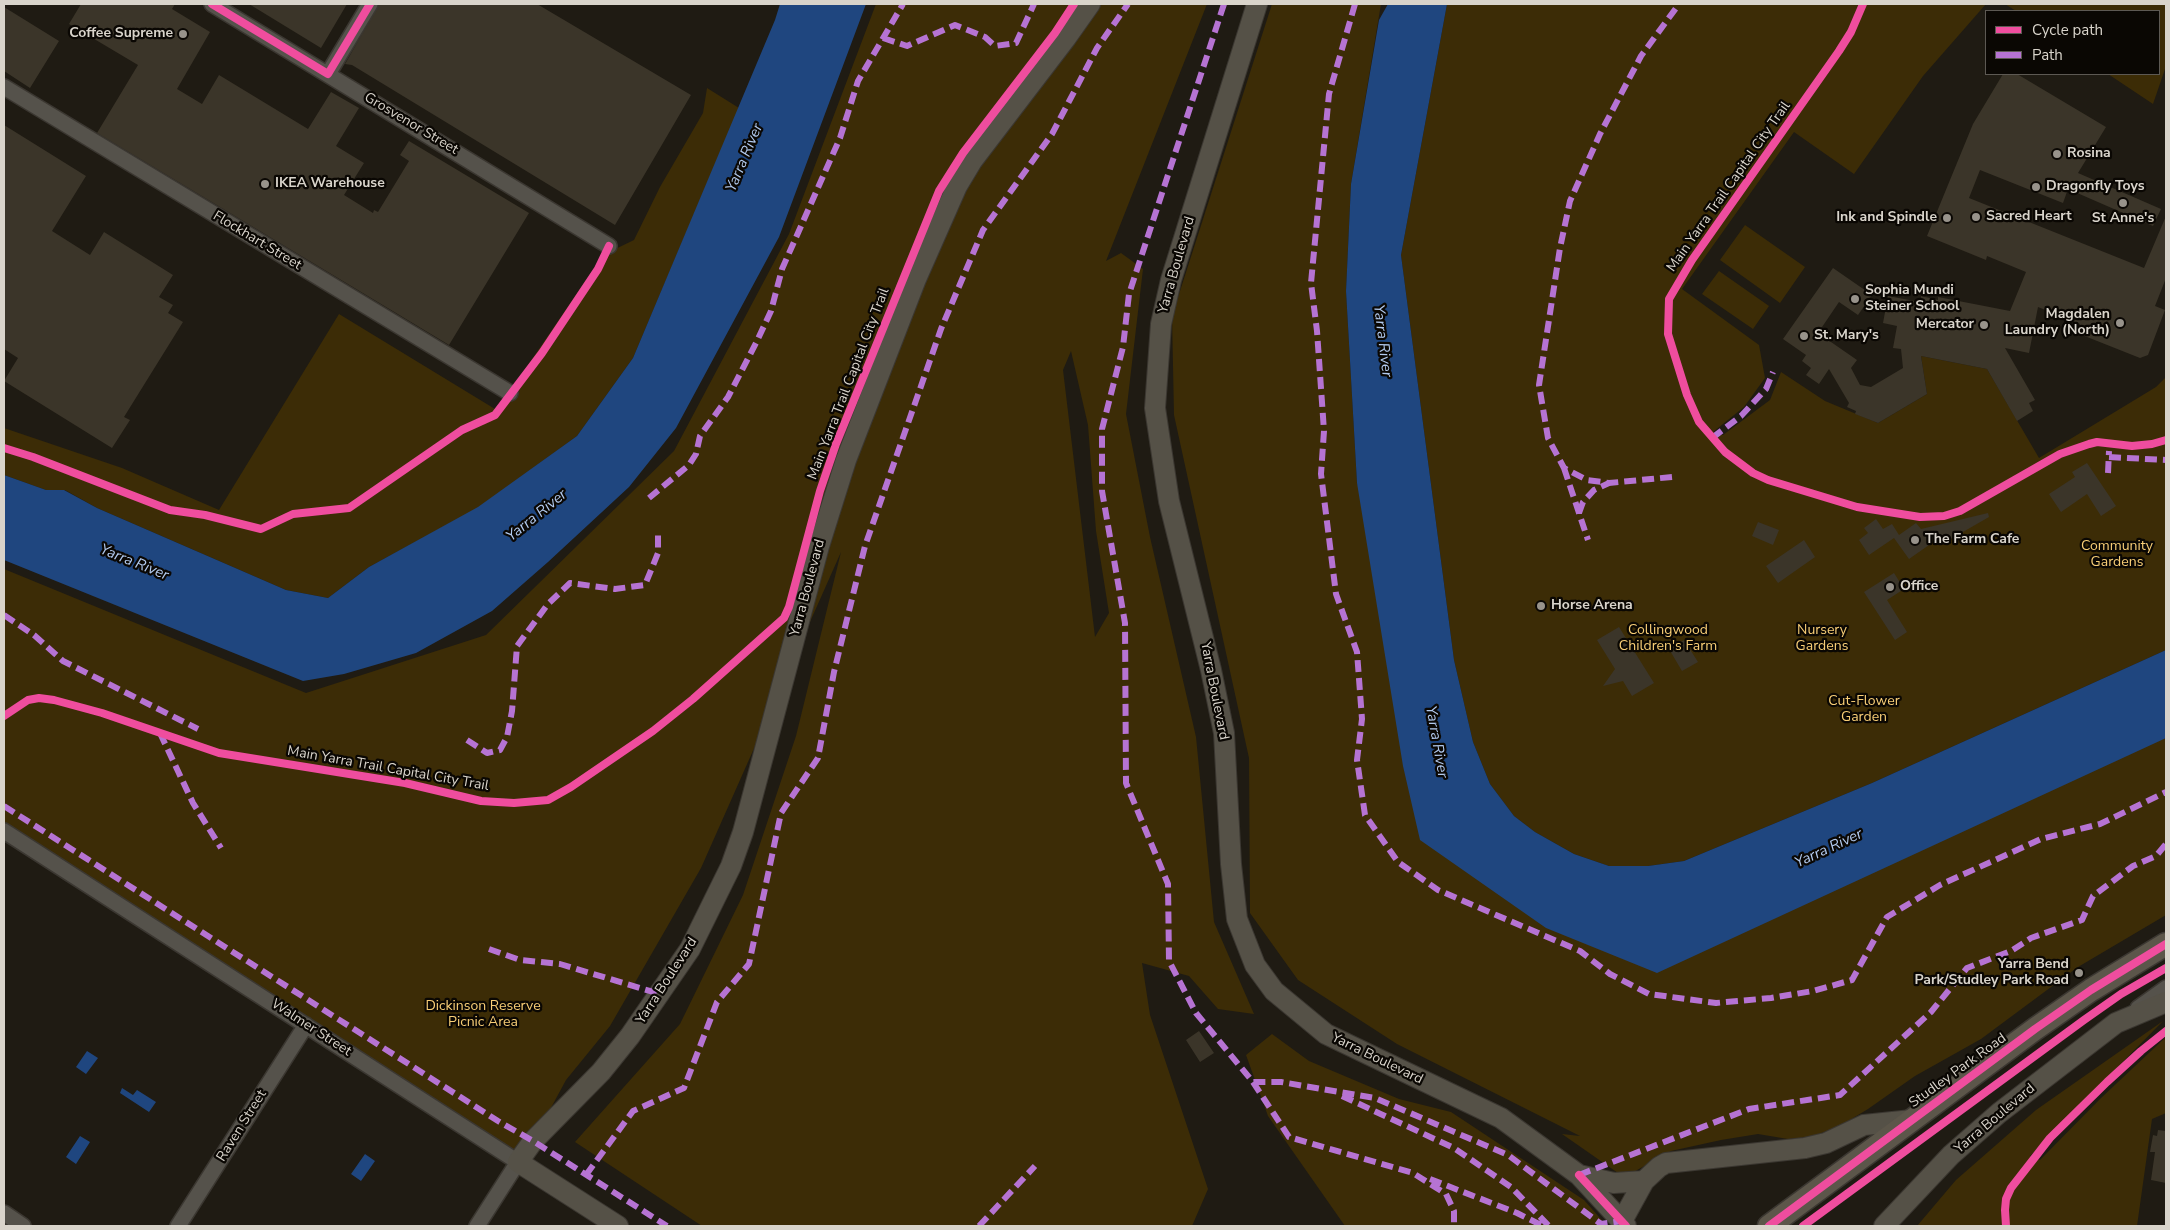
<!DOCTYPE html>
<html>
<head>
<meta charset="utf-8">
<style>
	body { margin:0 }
	#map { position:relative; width:2170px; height:1230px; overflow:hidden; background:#1f1b13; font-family:"Nunito Sans",sans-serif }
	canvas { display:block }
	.frame { position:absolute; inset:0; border:5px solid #d9d4cb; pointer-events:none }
	.legend { position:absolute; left:1985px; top:10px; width:175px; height:65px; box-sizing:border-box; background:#0a0703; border:1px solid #5d5953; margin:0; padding:6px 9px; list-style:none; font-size:15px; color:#d9d4cb }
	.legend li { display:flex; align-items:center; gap:10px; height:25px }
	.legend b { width:25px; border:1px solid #5d5953 }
</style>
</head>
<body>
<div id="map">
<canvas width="2170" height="1230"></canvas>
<div class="frame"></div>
<ul class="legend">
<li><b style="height:6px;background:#ef4d9e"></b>Cycle path</li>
<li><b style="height:6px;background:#b673d3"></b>Path</li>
</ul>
</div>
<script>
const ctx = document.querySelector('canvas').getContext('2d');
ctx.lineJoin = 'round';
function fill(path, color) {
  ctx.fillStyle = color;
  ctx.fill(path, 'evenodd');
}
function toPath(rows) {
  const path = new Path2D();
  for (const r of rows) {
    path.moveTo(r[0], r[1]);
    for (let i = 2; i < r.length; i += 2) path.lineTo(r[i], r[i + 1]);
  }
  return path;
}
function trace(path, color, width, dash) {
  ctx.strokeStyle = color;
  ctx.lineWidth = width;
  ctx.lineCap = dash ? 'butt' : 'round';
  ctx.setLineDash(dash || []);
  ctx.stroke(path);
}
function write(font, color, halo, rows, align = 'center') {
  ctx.font = font + ' "Nunito Sans",sans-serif';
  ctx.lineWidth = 4.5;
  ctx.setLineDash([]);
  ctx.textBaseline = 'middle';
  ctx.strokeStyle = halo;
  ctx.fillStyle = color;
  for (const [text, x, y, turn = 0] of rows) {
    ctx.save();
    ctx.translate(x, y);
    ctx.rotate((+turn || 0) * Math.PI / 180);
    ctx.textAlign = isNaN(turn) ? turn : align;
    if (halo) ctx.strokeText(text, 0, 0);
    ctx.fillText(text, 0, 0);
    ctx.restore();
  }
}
fill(toPath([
	[876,4,1207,4,1106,261,1121,253,1143,269,1126,414,1150,537,1196,737,1214,922,1254,1014,1218,1009,1189,976,1142,963,1150,1015,1208,1189,1192,1226,702,1226,575,1142,680,1024,743,895,796,736,841,552,701,868,610,1026,566,1080,533,1141,518,1162,4,831,4,569,306,693,486,635,674,451,789,234],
	[1071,351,1088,425,1096,531,1109,613,1095,637,1063,370],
	[1272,4,1381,4,1351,184,1346,291,1357,483,1546,928,2166,738,2166,915,2078,967,1981,1039,1915,1076,1868,1109,1838,1127,1810,1137,1788,1139,1758,1134,1721,1140,1671,1151,1630,1174,1618,1173,1562,1134,1580,1136,1397,1044,1298,980,1250,913,1249,758,1174,415,1172,316],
	[1447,4,1986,4,1923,76,1854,174,1794,132,1682,289,1759,345,1765,378,1744,407,1713,432,1723,435,1770,400,1781,372,1825,401,1878,423,1927,394,1921,356,1987,369,2039,458,2156,387,2166,377,2166,650,1872,783,1684,861,1648,866,1609,866,1574,854,1535,832,1514,816,1490,784,1473,742,1454,660,1401,255],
	[2005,4,2166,4,2166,66,2153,104,2108,74,2159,74,2159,11,2016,11],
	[707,88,739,108,633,358,577,436,478,508,369,567,328,598,286,590,97,508,65,490,46,490,4,475,4,428,122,468,219,510,339,314,495,409,513,387,603,255,634,240,660,187,703,113],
	[1745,225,1805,267,1780,303,1720,260],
	[1719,271,1769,306,1753,329,1702,294],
	[2163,1021,2030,1156,2040,1160,2101,1098,2166,1037,2166,1113,2152,1119,2137,1226,1917,1226,1956,1180,2036,1110],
	[1272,1034,1309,1061,1399,1099,1451,1112,1584,1200,1607,1226,1345,1226,1268,1116,1246,1055]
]), '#3c2c06');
fill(toPath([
	[780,4,866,4,779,237,676,428,629,487,548,562,492,611,416,653,344,674,303,681,4,560,4,475,46,490,64,490,97,508,286,590,328,598,369,567,478,507,577,436,633,358,775,20],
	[1388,4,1447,4,1401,255,1454,660,1473,742,1490,784,1514,816,1535,832,1574,854,1609,866,1648,866,1684,861,1872,783,2166,650,2166,738,1657,973,1546,928,1420,840,1403,766,1357,483,1346,291,1351,184,1379,20],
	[87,1051,98,1058,86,1074,76,1067],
	[122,1088,133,1095,137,1090,156,1102,149,1112,120,1093],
	[80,1136,90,1142,76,1164,66,1157],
	[365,1154,375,1161,361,1181,351,1174]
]), '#1f467f');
fill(toPath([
	[81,4,175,4,172,9,210,32,177,89,202,104,219,75,308,129,331,92,359,108,336,146,364,163,344,195,373,213,374,210,378,212,409,161,400,155,409,141,529,213,449,345,97,133,138,65,69,24],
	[249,4,347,4,321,48],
	[379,4,537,4,691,95,615,225,352,65,345,64],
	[4,7,59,41,30,88,4,71],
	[2003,74,2017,74,2106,127,2078,173,2161,209,2153,226,2068,189,2063,203,1980,170,1969,198,2144,268,2166,216,2166,278,2155,306,2165,310,2148,355,2140,358,2077,333,2080,324,2038,307,2029,353,2005,348,2035,400,2029,403,2033,411,2017,421,1987,369,1921,356,1927,394,1878,423,1855,414,1856,411,1847,407,1849,403,1829,369,1819,384,1806,375,1811,368,1802,361,1806,355,1783,339,1833,268,1872,295,1858,315,1839,302,1818,333,1857,360,1851,368,1860,385,1871,387,1903,368,1901,349,1893,348,1897,326,1883,323,1888,296,1920,302,1921,296,1938,300,1938,297,2010,311,2026,272,1987,256,1986,260,1927,236,1973,124],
	[4,125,86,176,52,231,90,255,104,232,173,275,159,297,173,305,168,313,183,322,124,417,130,420,112,448,4,381,18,358,4,349],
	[2087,463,2116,506,2101,516,2087,494,2061,512,2049,494,2075,477,2072,472],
	[1988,513,1989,517,1942,544,1939,538,1909,559,1894,538,1869,555,1859,540,1868,533,1864,528,1876,519,1883,529,1892,524,1899,535,1916,523,1921,529],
	[1758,522,1779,530,1773,545,1752,536],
	[1804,540,1815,557,1778,583,1766,566],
	[1894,573,1904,589,1887,600,1907,632,1895,640,1864,592],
	[1619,627,1654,683,1632,696,1623,681,1603,686,1615,669,1597,640],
	[1684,640,1698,662,1682,671,1669,649],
	[1199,1031,1214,1053,1200,1062,1186,1040],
	[2158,1130,2166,1131,2166,1183,2151,1180,2155,1152,2150,1152,2153,1135,2157,1136]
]), '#3b3529');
const street = toPath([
	[212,4,609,246],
	[328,74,370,4],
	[4,87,510,393],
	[4,831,518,1162,477,1226],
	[2138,1008,2166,988],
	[4,1213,23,1226],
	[178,1226,306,1025]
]);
const secondary = toPath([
	[1257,4,1171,280,1161,324,1155,408,1169,501,1211,670,1224,733,1231,864,1237,919,1255,965,1274,991,1326,1034,1501,1118,1579,1175,1626,1226],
	[1579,1175,1614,1183,1644,1181],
	[1622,1221,1644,1181,1659,1167,1666,1163,1805,1148,1826,1143,1864,1125,1912,1120],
	[618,1226,518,1162,533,1141,601,1072,630,1036,690,949,731,866,743,832,819,546,846,460,916,279,957,186,972,161,1066,38,1090,4],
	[1884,1226,1951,1155,1999,1113,2116,1023,2166,1002]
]);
const primary = toPath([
	[1769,1226,2035,1029,2091,990,2166,944]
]);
trace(street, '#3b3731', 18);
trace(secondary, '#3b3731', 22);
trace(primary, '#3b3731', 25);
trace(street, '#55524b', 15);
trace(secondary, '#555147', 20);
trace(primary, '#5c564a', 22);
trace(toPath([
	[1224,4,1129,294,1123,347,1102,429,1102,491,1125,623,1126,783,1168,884,1169,961,1196,1013,1253,1082,1281,1082,1375,1098,1508,1155,1601,1224,1622,1221],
	[1355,4,1329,94,1311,283,1317,331,1324,431,1321,474,1336,594,1357,652,1362,719,1357,760,1365,815,1398,862,1438,890,1580,951,1610,974,1649,994,1716,1003,1771,998,1813,991,1852,980,1887,917,1940,885,2041,839,2100,824,2166,792],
	[883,38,907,46,955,25,985,37,995,46,1016,43,1034,4],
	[1712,438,1741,416,1766,389,1773,372],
	[2109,457,2166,460],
	[1564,468,1588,540],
	[2108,473,2109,451],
	[1672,477,1609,483,1587,480,1564,468,1548,438,1539,385,1560,248,1570,201,1600,134,1641,56,1679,4],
	[649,498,689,465,696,454,700,436,728,397,756,343,771,311,782,269,840,138,858,81,903,4],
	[1579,513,1583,502,1594,490,1609,483],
	[4,615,34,635,63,661,198,729],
	[160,733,193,803,221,848],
	[467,740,487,753,500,750,507,737,512,711,517,646,548,604,570,583,615,589,645,585,658,553,658,534],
	[4,806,498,1121,533,1141,667,1226],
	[489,949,520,960,560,964,660,994],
	[1253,1082,1289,1137,1413,1173,1446,1194,1454,1211,1454,1226],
	[1342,1096,1454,1148,1511,1187,1549,1226],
	[586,1175,633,1111,684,1088,717,1002,749,964,781,813,818,758,834,672,865,546,941,329,983,230,1052,134,1097,48,1128,4],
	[1579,1175,1749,1109,1840,1095,1931,1012,1967,968,2011,951,2031,938,2082,920,2093,896,2133,866,2156,856,2166,844],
	[1430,1179,1517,1213,1543,1226],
	[979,1226,1035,1166]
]), '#b673d3', 6, [12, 6]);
trace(toPath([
	[212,4,328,74,370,4],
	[1863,4,1851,32,1839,51,1692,260,1669,299,1668,334,1687,395,1699,422,1725,452,1753,473,1768,480,1857,507,1920,517,1944,516,1960,511,2060,454,2089,444,2097,442,2132,446,2152,444,2166,440],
	[4,448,33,457,170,510,205,515,261,529,293,514,349,508,462,430,495,415,542,353,598,269,609,246],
	[4,716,28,700,39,698,54,700,102,713,219,753,405,783,481,801,514,803,548,800,571,787,653,731,693,699,784,618,789,607,820,491,836,444,939,191,963,153,1055,33,1074,4],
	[1579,1175,1626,1226],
	[1769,1226,2035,1029,2091,990,2166,944],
	[1803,1226,2084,1020,2121,994,2166,968],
	[2006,1226,2005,1210,2006,1199,2011,1188,2050,1138,2107,1082,2141,1051,2166,1031]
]), '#ef4d9e', 8);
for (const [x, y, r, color] of [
	[183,34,5,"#98938b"],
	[2057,154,5,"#98938b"],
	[265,184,5,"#98938b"],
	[2036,187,5,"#98938b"],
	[2123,203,5,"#98938b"],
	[1976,217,5,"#98938b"],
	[1947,218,5,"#98938b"],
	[1855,299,5,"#98938b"],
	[2120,323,5,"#98938b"],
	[1984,325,5,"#98938b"],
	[1804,336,5,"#98938b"],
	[1915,540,5,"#98938b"],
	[1890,587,5,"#98938b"],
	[1541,606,5,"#98938b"],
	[2079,973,5,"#98938b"]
]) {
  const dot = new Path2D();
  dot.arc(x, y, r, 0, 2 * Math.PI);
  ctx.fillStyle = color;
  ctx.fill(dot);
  trace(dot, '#0a0703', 2);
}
write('bold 14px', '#d9d4cb', '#0a0703', [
	["Coffee Supreme",173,34,"right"],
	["Rosina",2067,154],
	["IKEA Warehouse",275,184],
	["Dragonfly Toys",2046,187],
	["Sacred Heart",1986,217],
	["Ink and Spindle",1937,218,"right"],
	["St Anne's",2123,219,"center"],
	["Sophia Mundi",1865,291],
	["Steiner School",1865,307],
	["Magdalen",2110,315,"right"],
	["Laundry (North)",2110,331,"right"],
	["Mercator",1974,325,"right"],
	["St. Mary's",1814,336],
	["The Farm Cafe",1925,540],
	["Office",1900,587],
	["Horse Arena",1551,606],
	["Yarra Bend",2069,965,"right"],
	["Park/Studley Park Road",2069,981,"right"]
], 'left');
write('14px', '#d9d4cb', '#0a0703', [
	["Grosvenor Street",411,124,31],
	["Main Yarra Trail Capital City Trail",1729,187,-55],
	["Flockhart Street",257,241,31],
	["Yarra Boulevard",1177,265,-74],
	["Main Yarra Trail Capital City Trail",849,384,-69],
	["Yarra Boulevard",808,588,-75],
	["Yarra Boulevard",1214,691,79],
	["Main Yarra Trail Capital City Trail",388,769,10],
	["Yarra Boulevard",667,981,-57],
	["Walmer Street",311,1028,33],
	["Yarra Boulevard",1377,1059,26],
	["Studley Park Road",1958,1071,-36],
	["Yarra Boulevard",1995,1119,-40],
	["Raven Street",242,1126,-58]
]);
write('14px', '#f8ce76', '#0a0703', [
	["Community",2117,547],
	["Gardens",2117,563],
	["Collingwood",1668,631],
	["Children's Farm",1668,647],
	["Nursery",1822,631],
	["Gardens",1822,647],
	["Cut-Flower",1864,702],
	["Garden",1864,718],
	["Dickinson Reserve",483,1007],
	["Picnic Area",483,1023]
]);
write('italic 15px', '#b2caef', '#0a0703', [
	["Yarra River",745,158,-67],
	["Yarra River",1382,341,83],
	["Yarra River",537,516,-39],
	["Yarra River",134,563,22],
	["Yarra River",1436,742,80],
	["Yarra River",1829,849,-25]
]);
</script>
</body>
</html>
